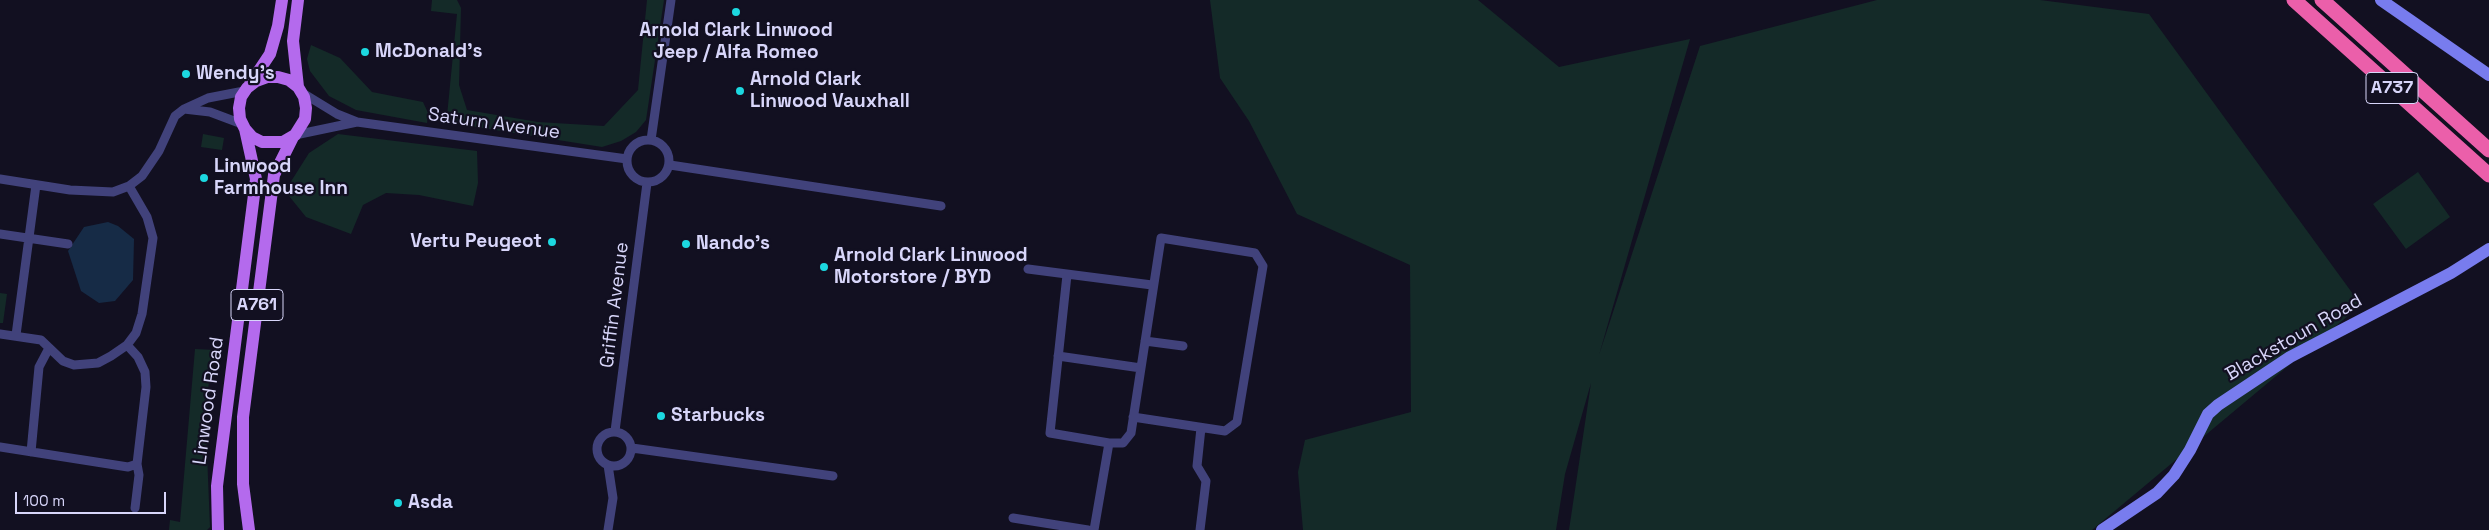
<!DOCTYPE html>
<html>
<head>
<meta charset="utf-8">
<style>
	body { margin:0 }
	#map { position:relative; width:2489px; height:530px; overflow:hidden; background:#121021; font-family:"Space Grotesk",sans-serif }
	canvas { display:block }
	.scale { position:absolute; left:15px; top:492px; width:151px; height:22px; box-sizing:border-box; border:2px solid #d8d6fa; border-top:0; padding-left:6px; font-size:15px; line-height:18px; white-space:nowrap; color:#d8d6fa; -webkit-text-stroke:4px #121021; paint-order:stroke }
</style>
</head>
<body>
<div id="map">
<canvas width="2489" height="530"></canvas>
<div class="scale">100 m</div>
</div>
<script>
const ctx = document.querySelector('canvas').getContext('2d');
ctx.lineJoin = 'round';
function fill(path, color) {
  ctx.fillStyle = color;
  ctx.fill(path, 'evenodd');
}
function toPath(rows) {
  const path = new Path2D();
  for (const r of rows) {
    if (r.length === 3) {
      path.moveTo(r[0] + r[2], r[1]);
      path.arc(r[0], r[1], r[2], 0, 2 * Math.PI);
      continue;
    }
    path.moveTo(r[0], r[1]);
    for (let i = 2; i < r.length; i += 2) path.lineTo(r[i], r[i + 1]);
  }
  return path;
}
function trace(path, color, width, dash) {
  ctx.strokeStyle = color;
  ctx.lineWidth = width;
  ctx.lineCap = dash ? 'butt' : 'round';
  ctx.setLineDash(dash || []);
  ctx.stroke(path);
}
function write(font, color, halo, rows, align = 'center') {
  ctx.font = font + ' "Space Grotesk",sans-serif';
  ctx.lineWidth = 4.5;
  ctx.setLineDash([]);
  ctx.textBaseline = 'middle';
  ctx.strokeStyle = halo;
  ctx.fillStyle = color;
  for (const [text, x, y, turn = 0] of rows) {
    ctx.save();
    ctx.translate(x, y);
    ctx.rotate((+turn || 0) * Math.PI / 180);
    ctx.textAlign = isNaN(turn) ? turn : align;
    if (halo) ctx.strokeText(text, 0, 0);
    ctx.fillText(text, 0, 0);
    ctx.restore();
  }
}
fill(toPath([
	[432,0,457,0,461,8,459,85,467,110,538,122,604,126,638,90,647,0,664,0,646,120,636,132,621,141,602,147,451,123,447,116,457,14,431,11],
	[1210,0,1478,0,1559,67,1690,39,1599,355,1700,46,1877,0,2040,0,2149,14,2361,305,2092,530,1569,530,1591,383,1565,474,1556,530,1303,530,1298,472,1305,440,1411,412,1410,265,1297,214,1249,121,1220,78],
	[311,45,340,58,372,92,423,102,428,113,427,123,356,110,329,96,310,71,307,59],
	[203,134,224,138,222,150,201,147],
	[338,134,477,151,478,183,473,206,419,195,386,193,363,205,351,234,306,217,285,191,309,153],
	[2418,172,2450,217,2406,249,2373,204],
	[0,293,7,294,3,323,0,323],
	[195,349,215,350,205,405,210,527,207,530,169,530,170,520,180,522]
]), '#142a28');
fill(toPath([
	[108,222,118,226,134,239,133,280,115,301,99,303,81,291,68,251,84,227]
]), '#162b46');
trace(toPath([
	[301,92,337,114,357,122,627,159],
	[184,109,210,112,242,124],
	[295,135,357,122],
	[648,161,21],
	[651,140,671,0],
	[670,165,941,206],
	[0,179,70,190,113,192,129,186,142,176,159,151,175,116,184,109,208,98,244,91],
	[0,234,68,244],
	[1028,269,1152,285],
	[1067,275,1050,433,1109,443,1123,443,1131,433,1161,238,1255,253,1263,266,1237,422,1225,431,1133,417],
	[0,334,41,340,63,361,74,365,98,363,111,356,127,345,136,333,142,314,153,238,147,217,129,186],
	[16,335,36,185],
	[1145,341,1183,346],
	[127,345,138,357,145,372,146,387,137,464,139,475,135,508],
	[1058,356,1141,368],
	[615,431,647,183],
	[614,449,17],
	[0,447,128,467,137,464],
	[632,448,833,476],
	[31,452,39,367,49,348],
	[608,465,613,498,608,530],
	[1013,518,1088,530],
	[1094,530,1109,443],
	[1200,530,1206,481,1197,466,1201,428]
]), '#41427b', 9);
trace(toPath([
	[2381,0,2489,75],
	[2102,530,2157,493,2174,475,2190,450,2208,414,2218,405,2290,357,2451,273,2489,249]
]), '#787cee', 12);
trace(toPath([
	[250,84,270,54,278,26,282,0],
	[298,87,289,80,278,77,267,77,256,81,247,88,241,97,239,108,240,119,245,129,252,137,262,142,283,142,295,135,305,119,306,108,304,97,298,87,293,41,298,0],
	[218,530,217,486,256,179,245,129],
	[249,530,243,484,243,417,274,175,293,137]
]), '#b46aed', 12);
trace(toPath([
	[2294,0,2489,175],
	[2322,0,2489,150]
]), '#eb5faa', 15);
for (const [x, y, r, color] of [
	[736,12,5,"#1cd8e0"],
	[365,52,5,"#1cd8e0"],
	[186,74,5,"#1cd8e0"],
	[740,91,5,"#1cd8e0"],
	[204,178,5,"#1cd8e0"],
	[552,242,5,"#1cd8e0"],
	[686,244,5,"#1cd8e0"],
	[824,267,5,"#1cd8e0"],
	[661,416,5,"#1cd8e0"],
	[398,503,5,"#1cd8e0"]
]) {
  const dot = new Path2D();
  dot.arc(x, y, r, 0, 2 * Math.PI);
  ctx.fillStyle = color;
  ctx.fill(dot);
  trace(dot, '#121021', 2);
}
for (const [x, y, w] of [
	[2392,88,52],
	[257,305,52]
]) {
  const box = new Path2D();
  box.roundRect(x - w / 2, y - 15.5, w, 31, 4);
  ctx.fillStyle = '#121021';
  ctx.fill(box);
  trace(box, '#d8d6fa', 1);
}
write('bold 18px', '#d8d6fa', null, [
	["A737",2392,88],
	["A761",257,305]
]);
write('bold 19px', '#d8d6fa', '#121021', [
	["Arnold Clark Linwood",736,31,"center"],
	["Jeep / Alfa Romeo",736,53,"center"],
	["McDonald's",375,52],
	["Wendy's",196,74],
	["Arnold Clark",750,80],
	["Linwood Vauxhall",750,102],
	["Linwood",214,167],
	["Farmhouse Inn",214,189],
	["Vertu Peugeot",542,242,"right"],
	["Nando's",696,244],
	["Arnold Clark Linwood",834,256],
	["Motorstore / BYD",834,278],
	["Starbucks",671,416],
	["Asda",408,503]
], 'left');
write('19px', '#d8d6fa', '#121021', [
	["Saturn Avenue",494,124,8],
	["Griffin Avenue",615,305,-83],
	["Blackstoun Road",2294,338,-30],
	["Linwood Road",209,401,-82]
]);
</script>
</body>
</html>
